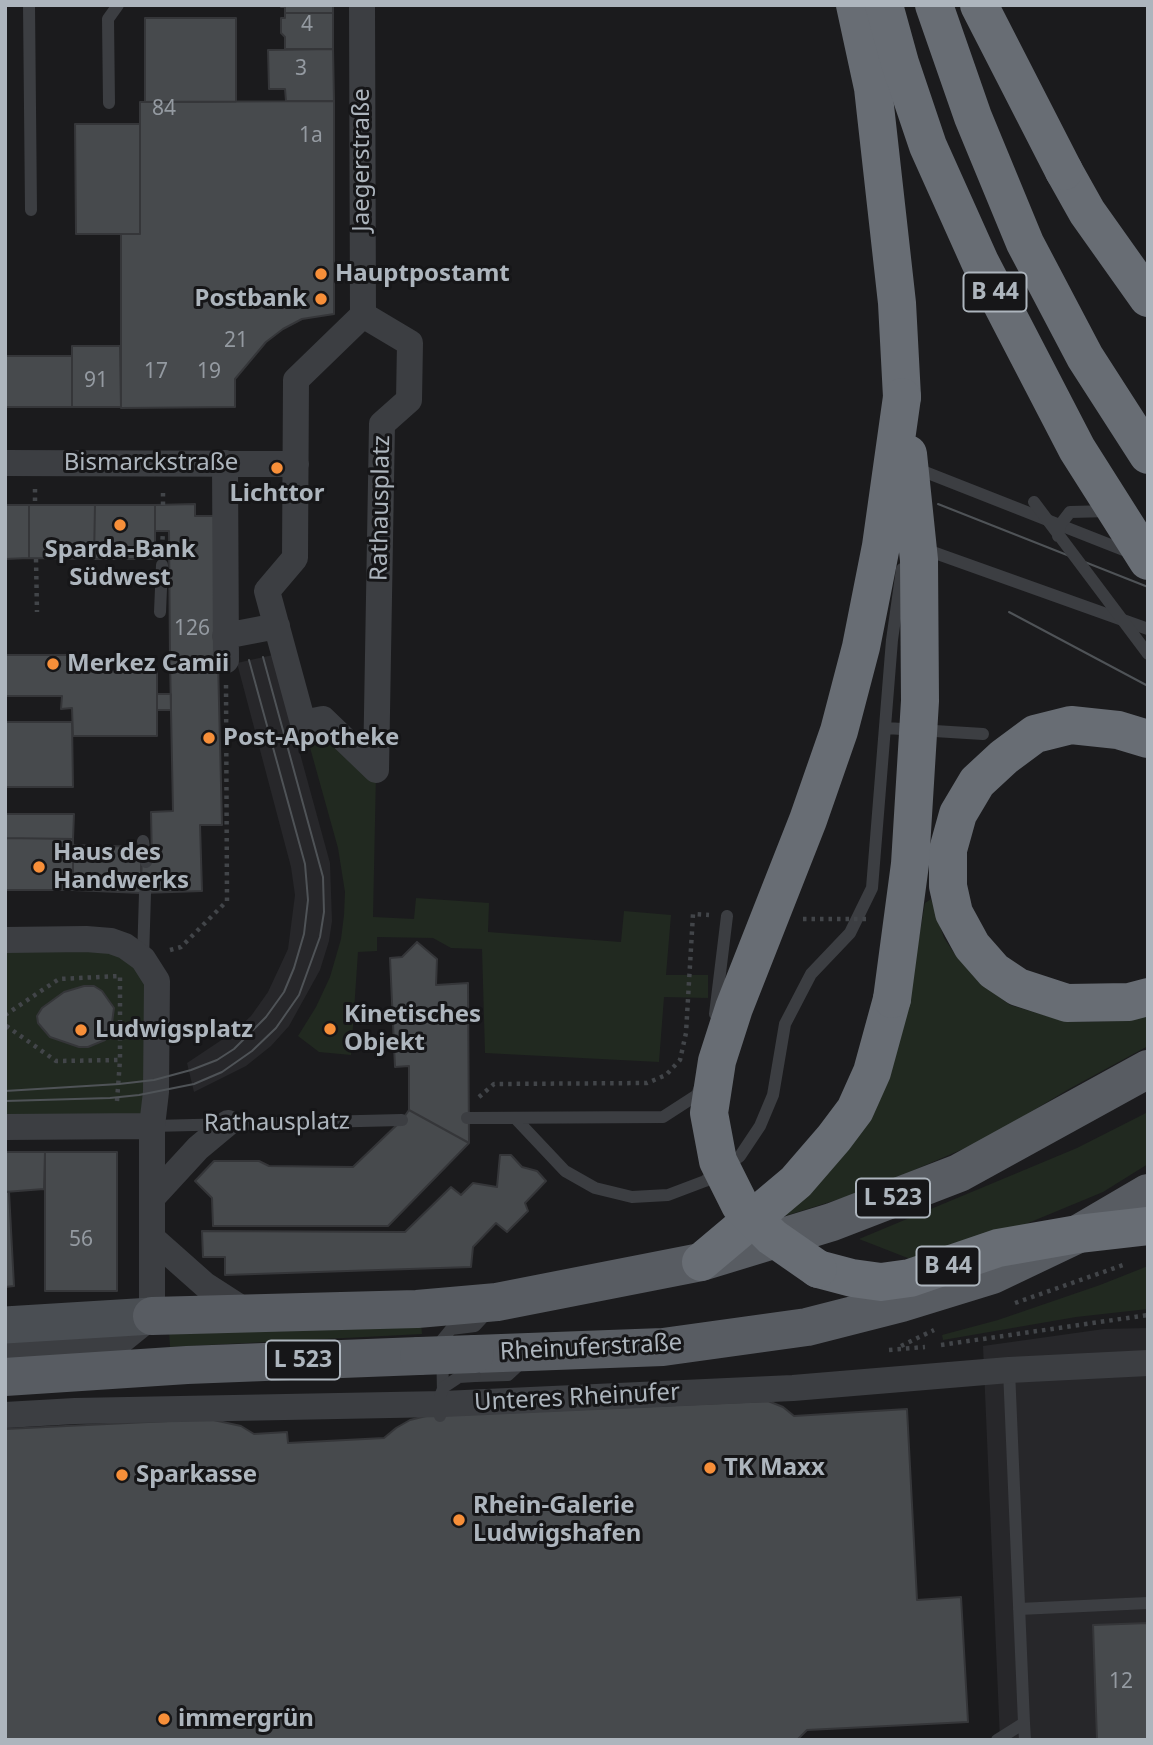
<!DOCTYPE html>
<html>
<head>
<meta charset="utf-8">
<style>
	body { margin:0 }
	#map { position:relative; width:1153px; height:1745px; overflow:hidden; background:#1b1b1d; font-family:"Noto Sans",sans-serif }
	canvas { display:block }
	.frame { position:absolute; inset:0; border:7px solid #adb5bd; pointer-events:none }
</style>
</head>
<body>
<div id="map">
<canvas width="1153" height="1745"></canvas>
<div class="frame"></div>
</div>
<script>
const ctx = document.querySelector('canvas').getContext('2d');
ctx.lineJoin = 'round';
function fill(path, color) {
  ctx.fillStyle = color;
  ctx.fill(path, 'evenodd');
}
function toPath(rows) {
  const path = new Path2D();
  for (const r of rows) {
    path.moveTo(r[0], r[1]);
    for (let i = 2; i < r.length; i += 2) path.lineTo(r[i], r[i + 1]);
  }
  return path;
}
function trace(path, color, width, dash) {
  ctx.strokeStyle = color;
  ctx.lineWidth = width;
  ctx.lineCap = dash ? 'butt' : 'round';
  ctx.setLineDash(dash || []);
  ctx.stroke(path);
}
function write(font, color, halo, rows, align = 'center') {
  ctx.font = font + ' "Noto Sans",sans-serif';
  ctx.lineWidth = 6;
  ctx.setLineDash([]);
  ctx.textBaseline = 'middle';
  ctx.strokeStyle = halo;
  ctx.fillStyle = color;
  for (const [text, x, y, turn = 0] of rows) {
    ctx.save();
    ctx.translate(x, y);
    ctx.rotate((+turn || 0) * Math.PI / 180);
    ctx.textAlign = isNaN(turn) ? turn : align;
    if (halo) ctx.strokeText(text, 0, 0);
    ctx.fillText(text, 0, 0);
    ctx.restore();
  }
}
fill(toPath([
	[273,655,330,863,332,921,329,941,320,970,289,1026,271,1046,246,1066,194,1092,187,1063,235,1031,251,1016,268,992,288,949,295,895,291,867,237,663],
	[1148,1328,1148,1740,1000,1740,983,1346,1104,1329]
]), '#27272a');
fill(toPath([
	[323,721,376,773,373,917,414,919,416,898,489,903,488,932,621,942,624,911,671,915,666,975,708,975,708,998,664,997,659,1062,485,1053,482,949,451,948,433,938,377,937,377,951,358,952,351,1055,319,1052,298,1036,316,1007,330,977,341,939,344,915,345,892,338,848,304,726],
	[931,899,944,938,956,956,981,983,1010,1005,1067,1022,1121,1021,1148,1012,1148,1046,1069,1089,984,1140,865,1191,785,1216,907,1007,925,903],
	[86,939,143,959,152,1126,5,1127,5,940],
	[1148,1112,1148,1164,1103,1192,992,1238,918,1262,859,1239,1077,1148],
	[1148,1266,1148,1309,1076,1317,943,1340,942,1335,998,1320,1100,1285],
	[421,1322,422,1334,170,1347,169,1330]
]), '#212920');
const building = toPath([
	[281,5,333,5,333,13,285,13,285,7,281,7,281,5],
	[285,13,333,13,333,49,285,49,285,37,281,33,281,18,285,18,285,13],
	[145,18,236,18,236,102,145,102,145,18],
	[333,49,334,101,286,101,285,89,269,89,268,50,333,49],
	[334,101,334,314,302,319,283,329,266,342,235,379,235,407,121,408,121,234,140,234,140,102,334,101],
	[75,124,140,124,140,234,76,234,75,124],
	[72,346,120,346,121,407,72,407,72,346],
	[5,356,72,356,72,407,5,407,5,356],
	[195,504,195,516,216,516,218,661,170,660,169,531,155,531,155,505,195,504],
	[5,505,29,505,29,558,5,559,5,505],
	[29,505,95,505,94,559,29,558,29,505],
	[95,505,155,505,155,559,94,559,95,505],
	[5,655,72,655,72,672,157,671,157,736,73,736,72,708,61,709,62,696,5,696,5,655],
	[170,660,218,661,222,825,200,825,202,891,141,893,141,863,152,862,151,812,173,811,170,660],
	[157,694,171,694,171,710,157,710,157,694],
	[5,722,72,722,73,787,5,787,5,722],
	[5,814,74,814,73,839,5,838,5,814],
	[5,838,73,839,73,890,5,890,5,838],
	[73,845,142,847,141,893,73,890,73,845],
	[417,942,437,959,436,985,468,983,469,1143,409,1110,409,1066,395,1067,390,958,402,957,417,942],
	[84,986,94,986,102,991,114,1008,111,1030,105,1040,88,1047,79,1047,50,1037,38,1023,37,1016,42,1008,64,992,84,986],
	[409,1110,469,1143,388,1226,213,1226,212,1198,195,1181,214,1161,259,1161,269,1166,353,1167,402,1120,409,1110],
	[5,1152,45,1152,44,1189,5,1192,5,1152],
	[45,1152,117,1152,117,1291,45,1291,45,1152],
	[500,1155,511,1155,522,1167,537,1171,546,1181,525,1203,528,1211,507,1232,496,1223,473,1247,471,1267,225,1275,225,1257,203,1257,202,1231,405,1232,451,1187,461,1195,473,1183,497,1187,500,1155],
	[5,1192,9,1192,14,1286,5,1287,5,1192],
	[768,1401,783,1407,794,1416,907,1409,917,1600,961,1597,968,1722,807,1730,797,1740,5,1740,5,1429,209,1419,241,1426,254,1434,287,1432,288,1443,384,1438,396,1428,410,1420,426,1416,768,1401],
	[1148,1623,1148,1740,1097,1740,1093,1625,1148,1623]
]);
fill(building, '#474a4d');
trace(building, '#353639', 2);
trace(toPath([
	[35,489,35,505],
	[163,505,163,488],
	[162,548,163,531],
	[36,559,37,612],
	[170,950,181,947,227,901,226,685],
	[5,1015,59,979,120,976,120,1060,56,1061,5,1025],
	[479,1097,494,1084,647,1083,666,1075,680,1060,686,1033,693,914,709,915],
	[117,1101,120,1060],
	[1015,1303,1126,1264],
	[941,1345,1148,1315],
	[901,1346,934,1330],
	[889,1350,925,1347]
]), '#424549', 4.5, [3.5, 5]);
trace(toPath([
	[29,5,31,210],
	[109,103,108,19,118,5],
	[915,468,1131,553],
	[924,549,1148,629],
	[160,612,162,565],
	[886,728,983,734],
	[143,841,146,862],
	[143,959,145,893],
	[715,1014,727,916],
	[467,1118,663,1117,697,1095,700,1087],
	[515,1118,565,1171,595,1188,632,1197,668,1195,705,1181,740,1156,760,1126,773,1095,785,1024,811,974,850,933,872,888,892,640,902,569],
	[152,1126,402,1120],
	[475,1376,508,1375,522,1362],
	[443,1394,442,1340,451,1329,475,1326,488,1312],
	[1019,1609,1148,1603],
	[1024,1723,1025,1740],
	[997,1740,1024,1723,1009,1370]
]), '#3c3e42', 12);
trace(toPath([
	[362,5,363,315],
	[363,315,410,343,409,400,382,424,376,770,323,719,303,723,267,591,295,558,296,380,363,315],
	[5,463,296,464],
	[225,463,226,660],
	[225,636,277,626],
	[5,940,86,939,111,941,125,946,143,959,157,981,156,1092,152,1126,152,1316,120,1342,5,1350],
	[5,1127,152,1126],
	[152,1198,198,1148,228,1123],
	[152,1238,205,1285,250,1314],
	[5,1415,75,1411,443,1404,793,1388,1009,1370,1148,1363]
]), '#3c3e42', 26);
trace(toPath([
	[5,1325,152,1316]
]), '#4a4e53', 37);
trace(toPath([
	[152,1316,417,1309,497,1302,701,1262,832,1222,959,1173,1148,1069],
	[475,1354,663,1347,807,1327,901,1303,992,1275,1078,1234,1148,1193],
	[5,1377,187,1365,419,1356]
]), '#585c62', 38);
trace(toPath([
	[855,5,873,88,897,303,902,397],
	[934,5,973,117,1025,243,1085,357,1148,455],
	[1064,171,1087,212,1148,298],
	[1148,739,1118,730,1071,725,1035,734,1004,757,977,782,958,814,948,850,948,886,954,913,972,946,994,971,1018,987,1067,1003,1129,1002,1148,997],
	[701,1262,796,1182,834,1138,855,1110,872,1072,892,999],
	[818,1269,852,1278,881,1282,910,1278,998,1248,1078,1234,1148,1226]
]), '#686d74', 38);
trace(toPath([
	[938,504,1148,587],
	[1009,612,1148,686],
	[5,1091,119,1084,154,1080,191,1070,217,1060,234,1049,266,1017,284,992,294,968,304,934,308,900,305,864,249,660],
	[5,1101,110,1098,139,1095,194,1084,222,1072,252,1051,276,1028,299,995,320,937,324,912,323,877,263,657]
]), '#4f5357', 2);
trace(toPath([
	[803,919,871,919]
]), '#424549', 4.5, [3.5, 5]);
trace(toPath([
	[1034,502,1148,654],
	[1058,536,1060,525,1070,512,1110,511],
	[440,1416,440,1396,444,1387,459,1377,475,1376]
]), '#3c3e42', 12);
trace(toPath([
	[419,1356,475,1354]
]), '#585c62', 38);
trace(toPath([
	[884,5,900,63,928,146,980,262,1077,449,1148,561],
	[979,5,1064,171],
	[892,999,910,864,920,701,919,560,908,454],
	[818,1269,772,1237,740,1205,718,1161,709,1113,717,1061,734,1008,808,820,839,731,861,647,881,546,902,397]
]), '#686d74', 38);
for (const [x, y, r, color] of [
	[321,274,7,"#f78f39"],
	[321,299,7,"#f78f39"],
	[277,468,7,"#f78f39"],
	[120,525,7,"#f78f39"],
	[53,664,7,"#f78f39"],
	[209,738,7,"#f78f39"],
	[39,867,7,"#f78f39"],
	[330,1029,7,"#f78f39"],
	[81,1030,7,"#f78f39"],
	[710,1468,7,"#f78f39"],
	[122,1475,7,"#f78f39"],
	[459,1520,7,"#f78f39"],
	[164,1719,7,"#f78f39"]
]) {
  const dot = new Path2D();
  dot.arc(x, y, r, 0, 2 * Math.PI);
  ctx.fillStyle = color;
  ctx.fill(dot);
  trace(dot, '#161618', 2.5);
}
write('21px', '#949aa1', null, [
	["4",307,25],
	["3",301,69],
	["84",164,109],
	["1a",311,136],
	["21",236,341],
	["17",156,372],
	["19",209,372],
	["91",96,381],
	["126",192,629],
	["56",81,1240],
	["12",1121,1682]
]);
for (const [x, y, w] of [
	[995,292,63],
	[893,1198,74],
	[948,1266,63],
	[303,1360,74]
]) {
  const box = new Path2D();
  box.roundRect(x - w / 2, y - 19.5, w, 39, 5);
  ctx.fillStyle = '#161618';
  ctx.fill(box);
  trace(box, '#adb5bd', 2);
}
write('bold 23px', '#adb5bd', null, [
	["B 44",995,292],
	["L 523",893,1198],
	["B 44",948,1266],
	["L 523",303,1360]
]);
write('24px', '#adb5bd', '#161618', [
	["Jaegerstraße",362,160,-90],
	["Bismarckstraße",151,463],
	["Rathausplatz",381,508,-89],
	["Rathausplatz",277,1123,-1],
	["Rheinuferstraße",591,1348,-3],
	["Unteres Rheinufer",577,1398,-3]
]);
write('bold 24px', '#adb5bd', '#161618', [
	["Hauptpostamt",335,274],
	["Postbank",307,299,"right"],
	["Lichttor",277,494,"center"],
	["Sparda-Bank",120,550,"center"],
	["Südwest",120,578,"center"],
	["Merkez Camii",67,664],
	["Post-Apotheke",223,738],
	["Haus des",53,853],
	["Handwerks",53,881],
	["Kinetisches",344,1015],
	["Objekt",344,1043],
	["Ludwigsplatz",95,1030],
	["TK Maxx",724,1468],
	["Sparkasse",136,1475],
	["Rhein-Galerie",473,1506],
	["Ludwigshafen",473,1534],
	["immergrün",178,1719]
], 'left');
</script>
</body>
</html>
